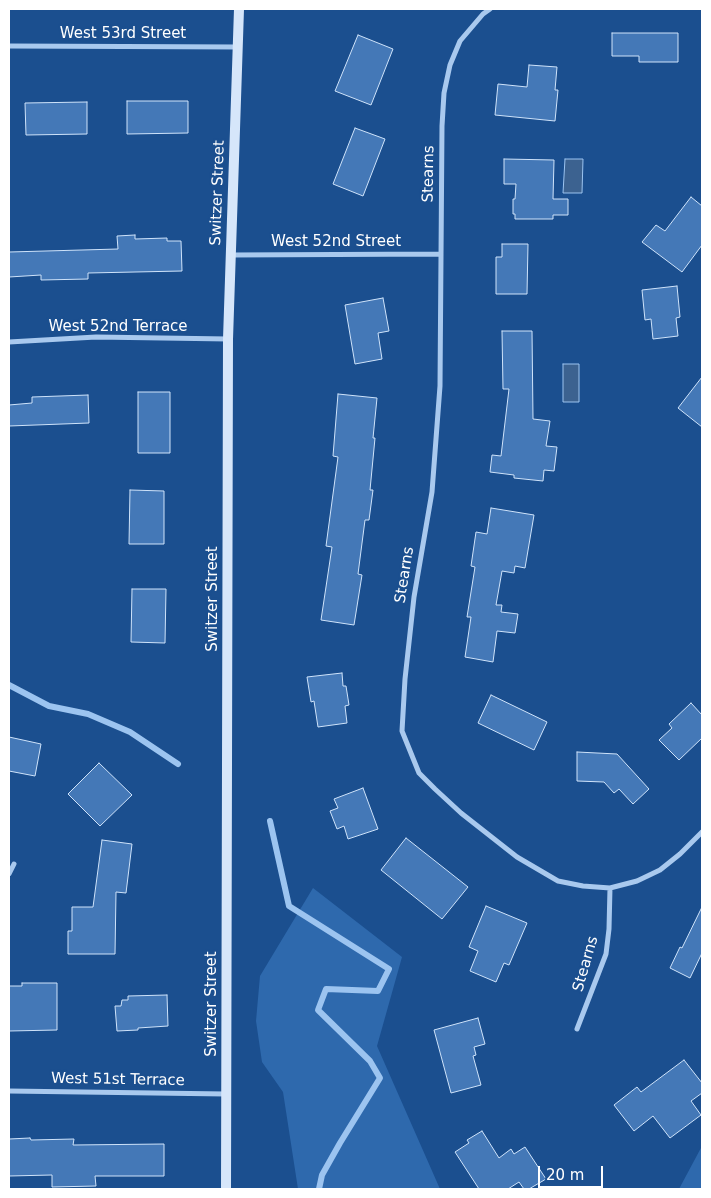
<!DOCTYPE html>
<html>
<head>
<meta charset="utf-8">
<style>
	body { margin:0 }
	#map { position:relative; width:711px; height:1198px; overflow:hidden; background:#1b4f8f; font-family:"DejaVu Sans",sans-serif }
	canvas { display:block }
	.frame { position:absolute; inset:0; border:10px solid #fff; pointer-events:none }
	.scale { position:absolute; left:538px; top:1166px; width:65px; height:22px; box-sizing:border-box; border:2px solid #fff; border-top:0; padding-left:6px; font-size:15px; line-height:18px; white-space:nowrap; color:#fff; -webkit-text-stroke:4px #1b4f8f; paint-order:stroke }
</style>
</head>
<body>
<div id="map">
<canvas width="711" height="1198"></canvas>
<div class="frame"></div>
<div class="scale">20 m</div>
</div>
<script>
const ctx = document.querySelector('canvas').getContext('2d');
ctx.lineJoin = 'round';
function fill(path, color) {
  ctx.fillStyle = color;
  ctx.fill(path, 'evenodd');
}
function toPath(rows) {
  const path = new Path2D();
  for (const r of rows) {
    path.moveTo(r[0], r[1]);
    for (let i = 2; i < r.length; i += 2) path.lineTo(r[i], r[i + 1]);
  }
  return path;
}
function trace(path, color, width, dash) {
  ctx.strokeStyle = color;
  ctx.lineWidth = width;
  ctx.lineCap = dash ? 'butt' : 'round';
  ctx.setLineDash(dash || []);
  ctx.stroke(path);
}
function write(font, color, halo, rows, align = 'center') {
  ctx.font = font + ' "DejaVu Sans",sans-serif';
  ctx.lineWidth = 4.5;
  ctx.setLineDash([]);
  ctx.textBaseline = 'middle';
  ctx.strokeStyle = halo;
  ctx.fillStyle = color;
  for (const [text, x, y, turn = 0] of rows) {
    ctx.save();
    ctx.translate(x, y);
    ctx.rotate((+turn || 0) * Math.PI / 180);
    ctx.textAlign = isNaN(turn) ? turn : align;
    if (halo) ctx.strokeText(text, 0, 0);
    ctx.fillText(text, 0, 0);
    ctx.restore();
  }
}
fill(toPath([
	[313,888,402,957,377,1046,440,1189,298,1189,283,1092,262,1062,256,1021,260,976],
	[702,1146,702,1189,679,1189]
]), '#2e69ad');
const water = toPath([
	[565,159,583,159,582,193,563,193,565,159],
	[563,364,579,364,579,402,563,402,563,364]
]);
fill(water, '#3c6290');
trace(water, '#9cc4f0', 1);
trace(toPath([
	[9,685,49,706,88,714,130,732,178,764],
	[270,821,289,906,389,969,378,991,326,989,318,1010,370,1061,380,1078,340,1143,322,1175,319,1189]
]), '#9cc4f0', 6);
const building = toPath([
	[612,33,678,33,678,62,639,62,639,56,612,56,612,33],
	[358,35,393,49,371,105,335,91,358,35],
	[529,65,557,67,555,90,558,90,555,121,495,115,498,84,527,87,529,65],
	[127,101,188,101,188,133,127,134,127,101],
	[87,102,87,134,26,135,25,103,87,102],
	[355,128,385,139,363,196,333,184,355,128],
	[504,159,554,160,553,199,568,199,568,215,553,215,553,219,515,219,515,214,513,214,513,199,515,199,516,184,504,184,504,159],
	[691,197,702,206,702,245,682,272,642,242,656,225,665,231,691,197],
	[135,235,135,239,167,238,167,241,181,241,182,271,88,273,88,279,41,280,41,275,9,277,9,252,118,249,117,236,135,235],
	[502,244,528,244,527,294,496,294,496,257,502,257,502,244],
	[677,286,680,317,676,318,678,336,653,339,651,319,645,320,642,290,677,286],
	[383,298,389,331,378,333,382,359,355,364,345,305,383,298],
	[502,331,532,331,533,419,550,421,546,446,557,447,554,471,544,470,543,481,514,478,514,475,490,472,492,455,501,456,509,389,503,389,502,331],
	[702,377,702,427,678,408,702,377],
	[138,392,170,392,170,453,138,453,138,392],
	[338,394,377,398,373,438,375,438,370,490,373,490,369,520,365,520,358,574,362,575,354,625,321,620,332,547,326,546,338,457,333,456,338,394],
	[88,395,89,423,9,426,9,405,32,403,32,397,88,395],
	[130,490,164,491,164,544,129,544,130,490],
	[491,508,534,515,525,568,515,566,514,573,502,571,496,605,502,605,501,612,518,614,515,633,497,631,493,662,465,657,471,617,467,617,475,567,471,566,476,532,487,534,491,508],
	[132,589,166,589,165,643,131,642,132,589],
	[342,673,343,686,346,686,349,705,345,706,347,723,318,727,314,701,311,702,307,677,342,673],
	[491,695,547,722,534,750,478,723,491,695],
	[691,703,702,715,702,738,679,760,659,740,672,728,669,724,691,703],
	[9,737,41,744,35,776,9,771,9,737],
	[577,752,617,754,649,789,633,804,619,789,614,793,604,782,577,781,577,752],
	[99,763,132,795,100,826,68,794,99,763],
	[363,788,378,829,348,839,344,826,337,829,330,811,338,808,334,799,363,788],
	[406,838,468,887,442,919,381,870,406,838],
	[102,840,132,844,126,893,116,892,115,954,68,954,68,931,72,931,72,907,93,907,102,840],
	[486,906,527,923,509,965,504,963,496,982,470,971,478,951,469,947,486,906],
	[702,907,702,953,690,978,670,968,680,947,682,948,702,907],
	[22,983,57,983,57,1030,9,1031,9,986,22,986,22,983],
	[167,995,168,1026,138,1028,138,1030,117,1031,115,1006,121,1006,122,1000,128,1000,128,996,167,995],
	[478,1018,485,1044,474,1047,476,1055,473,1056,481,1085,451,1093,434,1030,478,1018],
	[684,1060,702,1083,702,1093,691,1101,701,1115,670,1138,653,1116,634,1131,614,1105,637,1087,641,1092,684,1060],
	[482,1131,499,1158,511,1149,514,1154,525,1147,546,1179,529,1189,524,1189,519,1182,508,1189,479,1189,455,1152,469,1143,467,1140,482,1131],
	[30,1138,31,1140,74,1139,73,1145,164,1144,164,1176,95,1176,96,1186,52,1187,52,1175,9,1176,9,1139,30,1138]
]);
fill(building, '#4478b7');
trace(building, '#cfe3fa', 1);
trace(toPath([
	[490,9,483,14,460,41,450,65,444,93,442,126,440,386,432,492,414,597,405,679,402,731,419,773,435,789,461,813,517,857,558,881,583,886,610,888,637,881,660,870,680,854,702,832],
	[9,46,238,47],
	[231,255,441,254],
	[9,342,96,337,228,339],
	[9,874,14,864],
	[577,1029,606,954,609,929,610,888],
	[9,1091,226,1094]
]), '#a9c9ee', 5);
trace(toPath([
	[226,1189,228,339,239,9]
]), '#d6e6fa', 10);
write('15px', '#fff', '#1b4f8f', [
	["West 53rd Street",123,34],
	["Stearns",429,174,-89],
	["Switzer Street",218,193,-88],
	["West 52nd Street",336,242],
	["West 52nd Terrace",118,327],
	["Stearns",405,575,-81],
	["Switzer Street",213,599,-90],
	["Stearns",586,964,-74],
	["Switzer Street",212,1004,-90],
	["West 51st Terrace",118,1080,1]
]);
</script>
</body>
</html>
